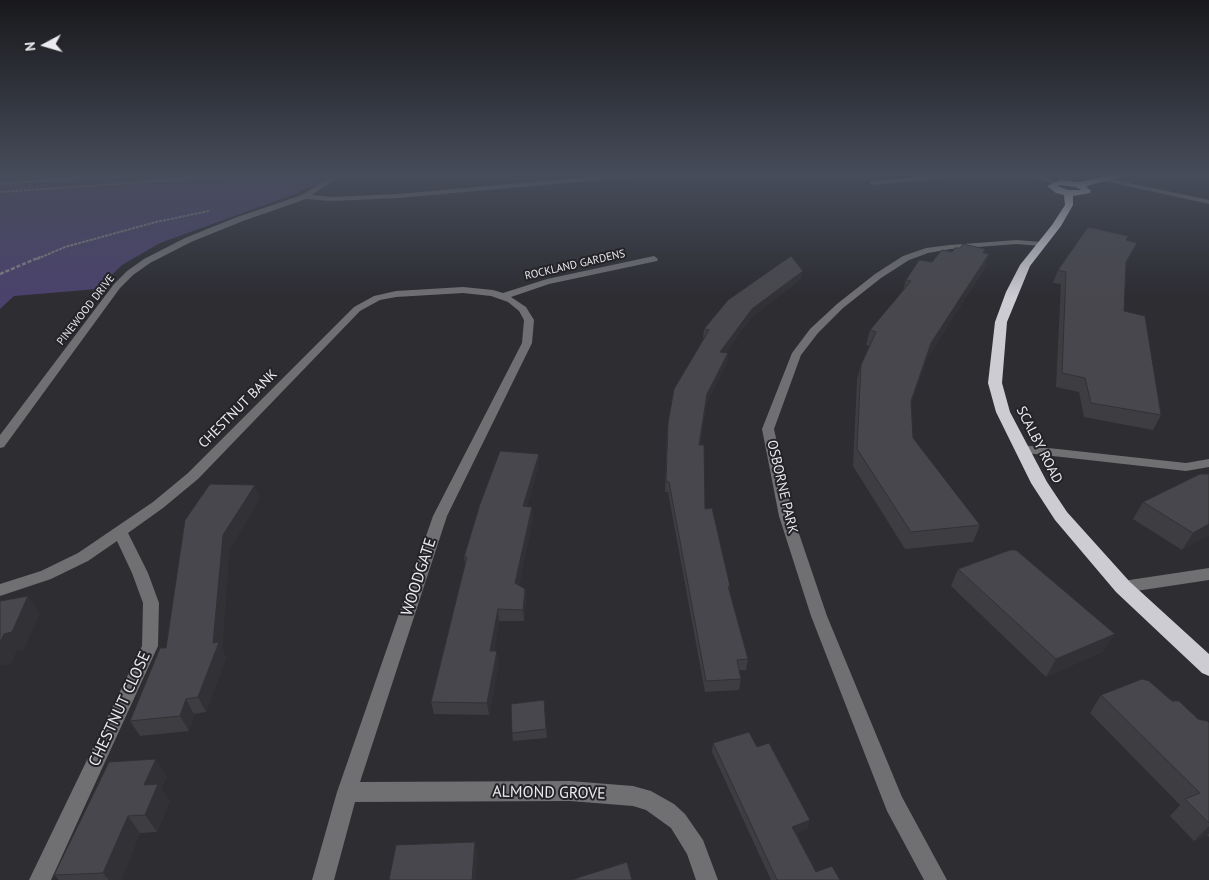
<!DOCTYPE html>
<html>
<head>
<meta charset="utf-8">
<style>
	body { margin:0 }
	#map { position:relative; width:1209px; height:880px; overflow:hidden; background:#2d2d32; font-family:"PT Sans",sans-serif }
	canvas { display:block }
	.north { position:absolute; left:20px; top:20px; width:50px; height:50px; -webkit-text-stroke:4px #242328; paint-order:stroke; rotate:264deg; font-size:14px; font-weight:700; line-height:20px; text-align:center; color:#ebeaee }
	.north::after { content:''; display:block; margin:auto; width:18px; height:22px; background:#ebeaee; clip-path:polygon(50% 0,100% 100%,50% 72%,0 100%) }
</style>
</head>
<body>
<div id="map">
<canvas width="1209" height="880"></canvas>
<div class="north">N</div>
</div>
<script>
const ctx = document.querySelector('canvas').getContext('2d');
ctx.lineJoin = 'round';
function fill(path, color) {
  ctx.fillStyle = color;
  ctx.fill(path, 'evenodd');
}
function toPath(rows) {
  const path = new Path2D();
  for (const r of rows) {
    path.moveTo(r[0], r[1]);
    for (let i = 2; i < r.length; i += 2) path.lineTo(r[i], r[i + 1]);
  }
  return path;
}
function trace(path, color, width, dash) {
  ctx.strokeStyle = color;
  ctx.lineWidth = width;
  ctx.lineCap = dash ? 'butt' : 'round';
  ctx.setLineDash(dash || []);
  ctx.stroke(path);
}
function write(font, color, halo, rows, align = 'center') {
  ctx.font = font + ' "PT Sans",sans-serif';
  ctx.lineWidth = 4;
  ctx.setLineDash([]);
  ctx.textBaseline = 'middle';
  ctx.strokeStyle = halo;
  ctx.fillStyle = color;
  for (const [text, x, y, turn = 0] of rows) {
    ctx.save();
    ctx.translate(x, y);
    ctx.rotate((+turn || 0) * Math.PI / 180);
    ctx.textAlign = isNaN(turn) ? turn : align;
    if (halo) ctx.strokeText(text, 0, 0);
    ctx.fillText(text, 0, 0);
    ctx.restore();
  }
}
fill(toPath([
	[0,175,333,175,295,194,160,243,122,265,97,289,14,296,0,309]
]), '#4b426d');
trace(toPath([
	[0,184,127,175],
	[0,192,246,175],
	[37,259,65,247,156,222,209,211]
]), '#818186', 2, [3, 1]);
trace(toPath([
	[0,274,40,257]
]), '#818186', 2.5, [4, 2]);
fill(toPath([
	[333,175,341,175,312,195,332,197,398,194,610,175,637,175,634,177,398,198,332,201,306,199,243,221,191,242,150,263,133,275,120,288,4,447,0,448,0,435,114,284,127,271,144,259,185,238,237,217,302,195,333,175],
	[918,175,952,175,926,180,872,185,869,183,872,181,919,177,918,175],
	[1031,175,1040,175,1058,183,1053,184,1031,175],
	[1106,178,1209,200,1209,204,1104,181,1103,180,1106,178],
	[1017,240,1041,242,1045,244,1041,246,1017,244,950,249,928,253,909,260,881,278,843,308,818,333,801,355,774,429,793,516,827,616,902,797,947,880,924,880,887,811,811,616,779,516,762,429,792,353,810,329,837,304,875,274,903,256,926,248,950,245,1017,240],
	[654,256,658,259,657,261,549,284,511,297,526,307,534,320,532,343,447,516,360,782,570,781,633,786,651,791,674,804,685,814,703,840,718,880,696,880,687,854,671,828,646,810,633,806,570,801,355,802,334,880,312,880,337,792,433,516,522,343,524,320,519,311,508,302,491,296,463,293,396,297,380,300,360,311,198,479,163,508,128,533,148,573,159,603,158,646,51,880,29,880,142,646,143,603,132,573,117,541,88,561,51,579,0,596,0,584,41,571,78,553,153,502,188,473,354,307,374,296,396,291,463,287,493,290,503,293,547,279,654,256],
	[1021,445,1186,463,1209,459,1209,467,1186,471,1017,452,1015,449,1021,445],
	[1209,568,1209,580,1123,593,1117,591,1115,587,1117,583,1123,581,1209,568]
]), '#707073');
fill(toPath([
	[1112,175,1128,175,1086,186,1091,191,1090,193,1073,196,1073,205,1061,226,1030,266,1007,322,1002,383,1010,412,1047,482,1067,512,1130,582,1209,654,1209,676,1202,673,1116,592,1055,520,1031,483,996,412,988,383,995,322,1006,292,1020,265,1052,225,1065,205,1064,195,1056,193,1047,186,1060,180,1079,182,1112,175],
	[1061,185,1076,187,1081,190,1068,190,1057,186,1061,185]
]), '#cdccd3');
fill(toPath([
	[1126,240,1131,254,1126,264,1124,311,1161,415,1153,430,1084,417,1079,392,1056,387,1061,284,1053,283,1058,270],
	[985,249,984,253,985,268,927,358,911,403,913,438,980,525,973,542,905,549,853,466,857,380,861,365,869,346,866,345,870,330,903,291,906,280,932,262,952,252],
	[801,279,751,318,725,353,728,353,727,363,706,404,700,445,705,509,730,586,729,590,748,659,746,670,739,670,741,679,739,690,705,692,668,492,665,492,667,433,704,339,703,338,704,329],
	[539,465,527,506,532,507,533,518,519,585,525,589,526,600,524,621,499,621,494,651,499,663,489,715,434,714,431,702,465,563,464,557],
	[260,499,229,550,222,648,226,658,206,712,194,714,189,731,140,736,130,721,166,648],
	[1143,502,1209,535,1182,550,1133,519],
	[958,569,1104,651,1046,677,951,586],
	[1101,695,1172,701,1198,719,1209,723,1209,837,1207,835,1194,841,1170,816,1180,805,1090,713],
	[544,700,547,738,513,741,512,733],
	[713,743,757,747,807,829,796,833,816,872,840,880,771,880,712,752],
	[167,776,161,789,170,801,157,832,140,833,121,880,59,880,54,875]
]), '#3e3d42');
fill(toPath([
	[1137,243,1131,254,1121,274,1126,262],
	[989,254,985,268,927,358,906,417,931,343],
	[803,271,801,279,751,318,719,361,720,352,752,309],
	[728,353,727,363,706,404,698,455,707,394],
	[539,454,539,465,524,518,523,506],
	[255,485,260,499,229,550,222,648,226,658,206,712,198,697,223,535],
	[532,507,533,518,517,595,515,583],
	[1209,524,1209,535,1182,550,1193,533],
	[525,589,526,600,524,621,523,610],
	[28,596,40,613,24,650,17,651,11,664,0,666,0,643,4,634],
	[498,609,499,621,492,663,490,651],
	[1115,634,1104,651,1046,677,1056,659],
	[497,651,499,663,489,715,487,703],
	[186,699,194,714,189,731,180,716],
	[156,759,167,776,161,789,170,801,157,832,145,815,144,785],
	[128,816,140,833,121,880,109,880,103,873],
	[810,820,807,829,790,835,792,827],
	[1209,826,1209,834,1207,835,1194,841],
	[475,842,478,854,476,880,472,880]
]), '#323236');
const building = toPath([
	[1088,227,1128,236,1126,240,1137,243,1126,262,1124,311,1145,316,1161,415,1091,403,1085,378,1062,373,1066,272,1058,270,1088,227],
	[963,244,985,249,983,253,989,254,931,343,911,401,913,438,980,525,911,532,857,449,861,365,876,332,870,330,911,281,906,280,919,260,932,262,942,250,952,252,955,248,960,248,963,244],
	[791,256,803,271,752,309,720,352,728,353,707,394,699,445,704,445,705,509,712,508,730,586,728,586,748,659,737,660,741,679,706,681,669,482,666,481,668,423,674,389,709,330,704,329,728,300,791,256],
	[500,451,539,454,523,506,532,507,515,583,525,589,523,610,498,609,490,651,497,651,487,703,431,702,467,557,464,557,480,504,500,451],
	[1200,474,1209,474,1209,524,1193,533,1143,502,1200,474],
	[210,484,255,485,223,535,213,643,219,642,198,697,186,699,180,716,130,721,160,648,166,648,185,520,210,484],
	[1010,550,1016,550,1115,634,1056,659,958,569,1010,550],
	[28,596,12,632,4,634,0,643,0,601,28,596],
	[1142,679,1149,681,1172,701,1179,701,1198,719,1207,721,1209,723,1209,823,1185,799,1200,793,1101,695,1142,679],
	[544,700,546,729,512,733,511,704,544,700],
	[749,732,757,747,769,743,810,820,792,827,816,872,832,866,840,880,777,880,713,743,749,732],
	[156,759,144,785,158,784,145,815,128,816,103,873,54,875,109,762,156,759],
	[475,842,472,880,389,880,396,845,475,842],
	[627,862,632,880,571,880,627,862]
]);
fill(building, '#48474d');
trace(building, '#323236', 1);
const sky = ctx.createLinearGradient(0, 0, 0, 298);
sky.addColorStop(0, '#19191c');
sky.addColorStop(0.59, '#464c5a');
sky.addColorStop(1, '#464c5a00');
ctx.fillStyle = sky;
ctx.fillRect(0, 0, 1209, 298);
write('11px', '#ebeaee', '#242328', [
	["ROCKLAND GARDENS",575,265,-13],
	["PINEWOOD DRIVE",86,310,-52]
]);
write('14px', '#ebeaee', '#242328', [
	["CHESTNUT BANK",238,409,-45],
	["SCALBY ROAD",1039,445,63],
	["OSBORNE PARK",782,487,77]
]);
write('16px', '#ebeaee', '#242328', [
	["WOODGATE",419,577,-72],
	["CHESTNUT CLOSE",120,709,-65],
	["ALMOND GROVE",549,793,1]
]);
</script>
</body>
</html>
